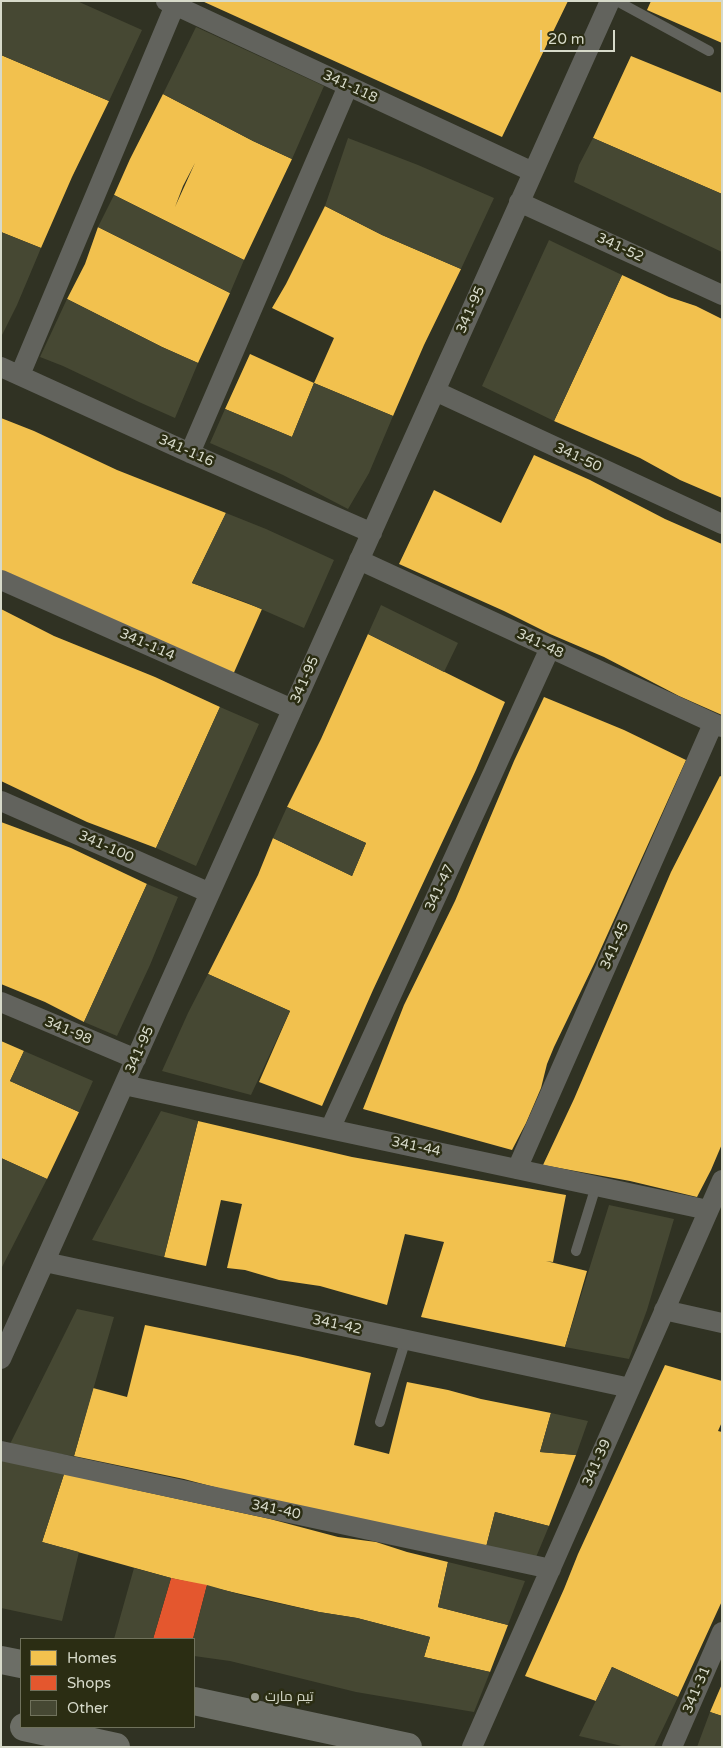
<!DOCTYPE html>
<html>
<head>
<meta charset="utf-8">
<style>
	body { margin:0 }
	#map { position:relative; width:723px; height:1748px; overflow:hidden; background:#303223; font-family:"Varela Round",sans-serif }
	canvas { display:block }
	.frame { position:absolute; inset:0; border:2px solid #d7daca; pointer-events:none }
	.legend { position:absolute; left:20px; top:1638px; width:175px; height:90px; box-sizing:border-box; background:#2b2d13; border:1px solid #70725c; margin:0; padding:6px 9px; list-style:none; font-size:15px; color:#d7daca }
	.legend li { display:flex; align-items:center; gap:10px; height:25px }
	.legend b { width:25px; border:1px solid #70725c }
	.scale { position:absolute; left:540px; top:30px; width:75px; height:22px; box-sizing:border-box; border:2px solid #d7daca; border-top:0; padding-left:6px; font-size:15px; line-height:18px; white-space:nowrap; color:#d7daca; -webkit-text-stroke:4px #2b2d13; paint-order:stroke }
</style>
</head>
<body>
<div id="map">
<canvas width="723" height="1748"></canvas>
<div class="frame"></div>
<ul class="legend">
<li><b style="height:14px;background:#f2c14e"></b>Homes</li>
<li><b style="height:14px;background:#e4572e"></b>Shops</li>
<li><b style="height:14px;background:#464833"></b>Other</li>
</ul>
<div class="scale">20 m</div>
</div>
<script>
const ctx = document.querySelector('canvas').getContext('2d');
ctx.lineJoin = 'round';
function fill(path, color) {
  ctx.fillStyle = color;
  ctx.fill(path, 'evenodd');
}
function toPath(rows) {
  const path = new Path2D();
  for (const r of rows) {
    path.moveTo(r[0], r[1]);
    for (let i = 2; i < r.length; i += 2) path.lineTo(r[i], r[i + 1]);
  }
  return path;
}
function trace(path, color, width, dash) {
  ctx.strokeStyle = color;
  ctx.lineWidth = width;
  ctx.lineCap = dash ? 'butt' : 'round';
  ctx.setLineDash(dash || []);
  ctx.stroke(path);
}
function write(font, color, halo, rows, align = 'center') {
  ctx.font = font + ' "Varela Round",Cairo,sans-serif';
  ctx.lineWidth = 5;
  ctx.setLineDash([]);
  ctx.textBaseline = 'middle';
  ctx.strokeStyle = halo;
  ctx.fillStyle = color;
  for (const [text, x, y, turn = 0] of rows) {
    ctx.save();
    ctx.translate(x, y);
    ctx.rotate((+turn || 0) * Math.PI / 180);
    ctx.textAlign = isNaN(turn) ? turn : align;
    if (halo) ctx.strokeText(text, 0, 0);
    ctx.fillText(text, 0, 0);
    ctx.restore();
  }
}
fill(toPath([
	[202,1,568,1,502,137],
	[651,1,722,1,722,43,647,10],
	[1,55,109,101,72,177,41,248,1,232],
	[631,56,722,93,722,194,593,138],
	[163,94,253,141,292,159,244,260,114,195,130,159],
	[195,163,175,207,183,186],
	[325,206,382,235,461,269,424,345,393,416,314,383,334,338,272,308,286,284],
	[98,227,230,293,198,363,162,347,67,299,85,264],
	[622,275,669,297,696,306,722,319,722,498,680,480,640,458,554,421],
	[250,354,314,383,292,437,225,409],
	[1,418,34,431,117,470,226,513,192,583,262,609,232,677,1,571],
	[534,455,590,480,665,519,722,544,722,715,679,696,604,657,550,634,504,611,399,564,434,490,501,523],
	[1,609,54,636,155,677,220,707,156,848,87,822,1,781],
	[368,634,505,702,476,770,373,990,322,1106,259,1082,290,1011,208,974,258,875,273,838,352,876,366,843,287,807,321,739],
	[544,697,624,730,686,760,595,962,554,1047,547,1064,541,1088,526,1123,512,1150,363,1109,404,1005,455,901,514,761],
	[720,776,722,777,722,1144,711,1170,697,1197,630,1181,543,1165,574,1099,671,872],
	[1,822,71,848,147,884,84,1022,45,1002,1,984],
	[1,1041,24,1051,10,1081,79,1112,47,1179,1,1158],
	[198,1121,352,1157,566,1195,553,1262,546,1261,587,1271,565,1347,421,1317,444,1242,405,1234,387,1305,320,1286,279,1280,245,1270,227,1268,242,1204,221,1200,206,1266,164,1257],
	[145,1325,298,1356,371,1373,354,1445,389,1454,407,1382,448,1390,481,1399,551,1413,540,1452,576,1455,549,1526,495,1512,485,1551,260,1499,184,1479,74,1456,93,1388,127,1397],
	[665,1365,722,1381,722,1422,718,1431,722,1432,722,1601,678,1697,612,1667,596,1701,525,1676,564,1589,578,1554],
	[65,1471,127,1488,270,1519,338,1537,376,1542,407,1552,448,1562,438,1607,508,1625,490,1672,424,1657,430,1637,357,1618,319,1612,171,1578,42,1542],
	[722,1684,722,1716,710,1712]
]), '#f2c14e');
fill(toPath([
	[171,1578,207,1585,193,1639,153,1639]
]), '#e4572e');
fill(toPath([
	[1,1,77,1,142,30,109,101,1,55],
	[196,27,324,86,292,159,253,141,163,94],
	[348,138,418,165,494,198,461,269,382,235,325,206],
	[593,138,722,194,722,252,574,182,579,165],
	[114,195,244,260,230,293,98,227],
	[1,232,41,248,17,305,1,337],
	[549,240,622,275,554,421,482,386],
	[67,299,162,347,198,363,175,418,139,402,63,366,40,357],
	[314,383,393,416,369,473,348,509,283,475,210,443,225,409,292,437],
	[226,513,266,529,334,560,304,628,245,602,192,583],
	[381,605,458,643,444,672,368,634],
	[220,707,259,724,196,866,156,848],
	[287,807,366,843,352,876,273,838],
	[147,884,178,897,150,965,117,1036,84,1022],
	[208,974,290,1011,251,1095,162,1071,188,1013],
	[24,1051,93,1081,79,1112,10,1081],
	[161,1111,198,1121,164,1257,92,1240],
	[1,1158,47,1179,1,1269],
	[609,1205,674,1219,647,1310,629,1359,565,1347],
	[77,1309,114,1317,74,1456,9,1446],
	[551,1413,588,1421,576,1455,540,1452],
	[1,1457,65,1471,42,1542,79,1552,62,1621,1,1608],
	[495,1512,549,1526,534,1562,485,1551],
	[448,1562,525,1581,508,1625,438,1607],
	[134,1568,171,1578,153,1639,114,1639],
	[207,1585,249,1597,319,1612,357,1618,430,1637,424,1657,490,1672,474,1712,356,1692,230,1661,194,1656,193,1639],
	[612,1667,678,1697,654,1747,626,1747,579,1736],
	[710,1712,722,1716,722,1747,697,1747]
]), '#464833');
trace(toPath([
	[617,1,709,51],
	[576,1251,596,1186],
	[380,1422,406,1339]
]), '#62635d', 10);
trace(toPath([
	[166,1,533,172],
	[519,202,722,295],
	[1,367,190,453,372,533],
	[20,375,175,5],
	[435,391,722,524],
	[190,453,348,86],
	[359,560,722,727],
	[1,580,292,709],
	[1,801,210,893],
	[1,1002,136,1059],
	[124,1085,708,1210],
	[330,1129,550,648],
	[517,1169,713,724],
	[45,1262,630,1388],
	[664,1310,722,1323],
	[1,1359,610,1],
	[1,1451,551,1569],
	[472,1747,722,1180],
	[672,1747,722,1632]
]), '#62635d', 20);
trace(toPath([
	[1,1660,21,1664],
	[194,1701,408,1747],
	[24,1727,116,1747]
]), '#6c6e66', 28);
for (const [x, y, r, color] of [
	[255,1697,5,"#9d9f90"]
]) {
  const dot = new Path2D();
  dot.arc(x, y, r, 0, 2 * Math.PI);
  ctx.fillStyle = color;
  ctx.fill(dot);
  trace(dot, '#2b2d13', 2);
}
write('14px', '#d7daca', '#2b2d13', [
	["341-118",350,87,25],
	["341-52",620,248,25],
	["341-95",471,310,-66],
	["341-116",186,451,24],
	["341-50",578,458,25],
	["341-48",540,644,25],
	["341-114",147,645,24],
	["341-95",305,680,-66],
	["341-100",106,847,24],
	["341-47",440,888,-65],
	["341-45",615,946,-66],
	["341-98",68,1031,23],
	["341-95",140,1050,-66],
	["341-44",416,1147,12],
	["341-42",337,1325,12],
	["341-39",597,1463,-66],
	["341-40",276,1510,12],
	["341-31",697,1690,-67]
]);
write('14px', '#d7daca', '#2b2d13', [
	["تیم مارت",265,1697]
], 'left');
</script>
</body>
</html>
